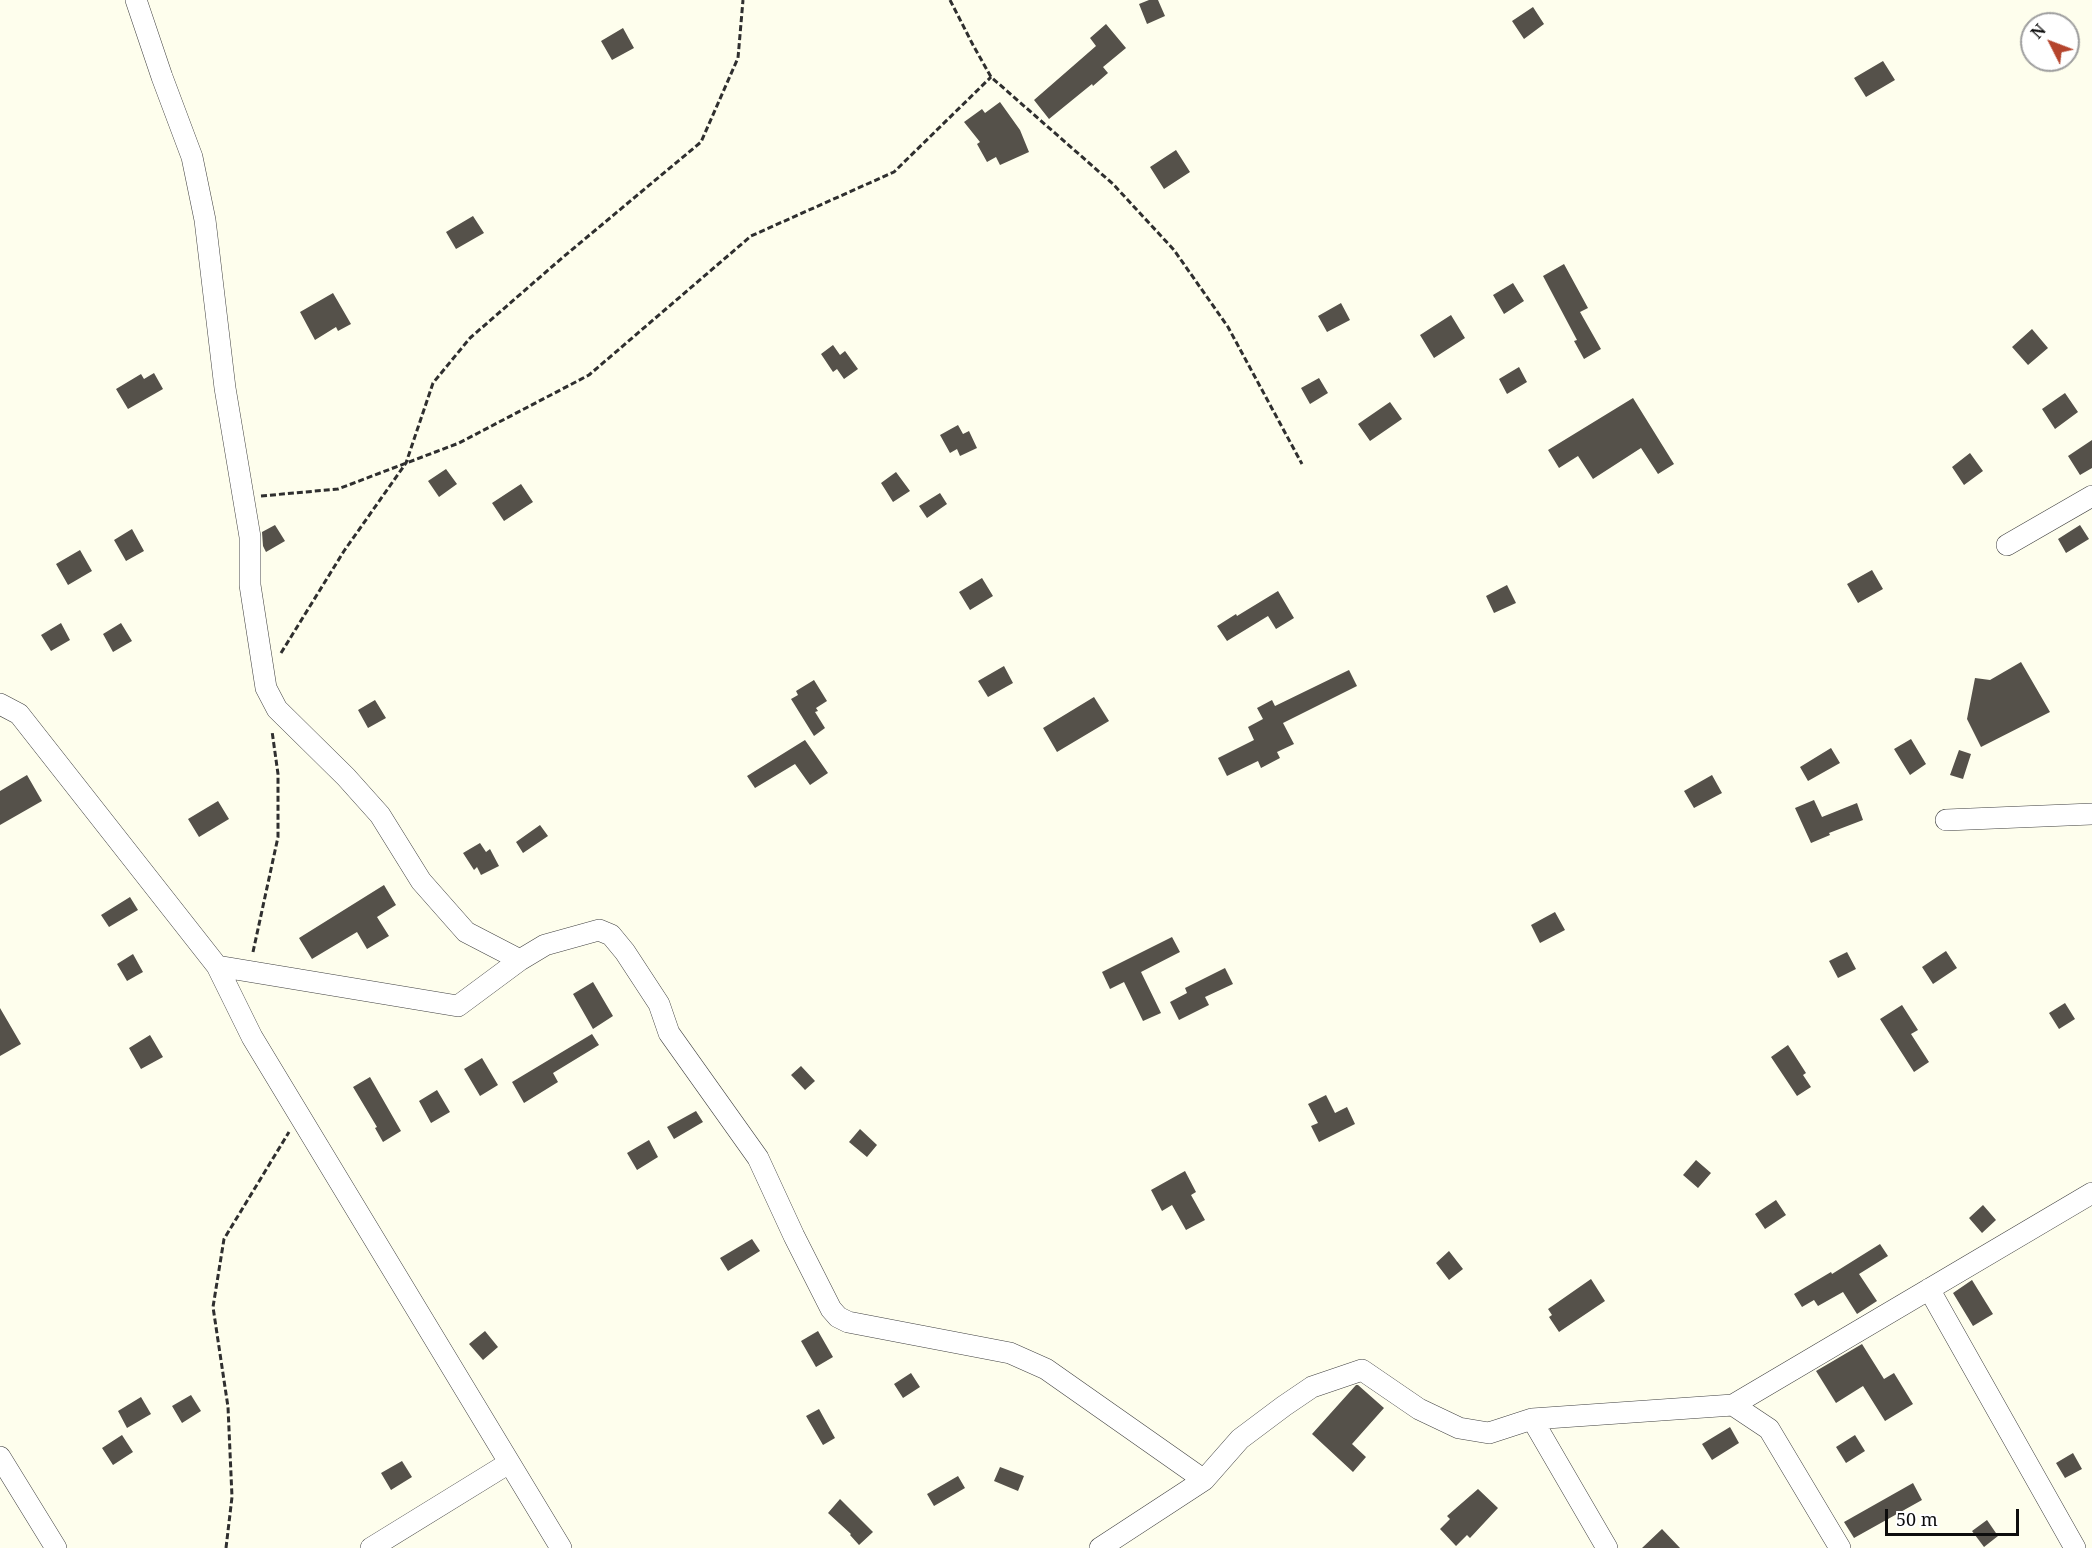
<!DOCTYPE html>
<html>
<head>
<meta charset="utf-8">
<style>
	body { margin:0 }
	#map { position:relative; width:2092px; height:1548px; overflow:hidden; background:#fefeed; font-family:"Noto Serif",serif }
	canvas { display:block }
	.north { position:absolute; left:2020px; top:12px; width:60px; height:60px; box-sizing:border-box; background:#fff; border:2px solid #9e9e9e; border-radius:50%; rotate:312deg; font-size:16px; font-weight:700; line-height:24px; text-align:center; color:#0d0d0d }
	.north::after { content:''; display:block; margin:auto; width:21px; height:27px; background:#b5442c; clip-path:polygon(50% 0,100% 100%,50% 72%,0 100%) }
	.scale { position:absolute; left:1885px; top:1509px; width:134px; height:27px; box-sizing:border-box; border:3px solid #0d0d0d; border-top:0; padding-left:8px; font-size:18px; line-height:21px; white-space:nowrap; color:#0d0d0d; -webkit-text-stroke:4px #fff; paint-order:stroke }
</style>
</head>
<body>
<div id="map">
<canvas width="2092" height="1548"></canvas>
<div class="north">N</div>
<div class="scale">50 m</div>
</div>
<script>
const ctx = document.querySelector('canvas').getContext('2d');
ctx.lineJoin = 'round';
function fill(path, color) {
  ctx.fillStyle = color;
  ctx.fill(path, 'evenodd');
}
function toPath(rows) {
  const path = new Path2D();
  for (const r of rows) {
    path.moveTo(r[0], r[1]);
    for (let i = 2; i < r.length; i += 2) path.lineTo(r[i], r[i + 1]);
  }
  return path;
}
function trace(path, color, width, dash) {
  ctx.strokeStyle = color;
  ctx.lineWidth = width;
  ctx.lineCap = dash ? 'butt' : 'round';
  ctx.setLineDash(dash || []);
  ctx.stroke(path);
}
fill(toPath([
	[1149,0,1158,0,1165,16,1147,24,1139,4],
	[1533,7,1544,24,1524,39,1512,21],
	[1106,24,1126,48,1103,67,1108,73,1093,86,1092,84,1049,119,1034,100,1096,46,1090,38],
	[623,28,634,48,612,60,601,41],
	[1883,61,1895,80,1866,97,1854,78],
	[1000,102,1020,130,1029,152,1000,165,996,157,987,162,977,144,980,142,964,122,982,109,985,113],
	[1176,150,1190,172,1164,189,1150,167],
	[473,216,484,233,456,249,446,232],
	[1564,264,1588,308,1580,312,1601,349,1584,359,1574,341,1577,340,1543,276],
	[1513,283,1524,301,1504,314,1493,295],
	[333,293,351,324,338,331,336,327,315,340,300,312],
	[1341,303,1350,320,1327,332,1318,316],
	[1451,315,1465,338,1434,358,1420,335],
	[2032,329,2048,348,2028,365,2012,347],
	[833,345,840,355,845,351,858,369,844,379,837,369,833,372,821,354],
	[1519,367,1527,382,1507,394,1499,379],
	[154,373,163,389,128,409,116,389,141,374,144,379],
	[1319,378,1328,393,1310,404,1301,388],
	[2065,393,2078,412,2055,429,2042,409],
	[1633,398,1674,464,1658,474,1641,448,1593,479,1578,456,1559,468,1548,450],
	[1390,402,1402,419,1370,441,1358,424],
	[958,425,963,434,969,431,977,448,960,456,957,449,950,453,940,435],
	[2092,440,2092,468,2080,475,2068,456],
	[1970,453,1983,471,1964,485,1952,467],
	[446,469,457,484,439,497,428,481],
	[896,472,910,491,893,502,881,483],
	[521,484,533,502,504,521,492,503],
	[940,493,947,504,927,518,919,506],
	[275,525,285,541,266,552,263,546,262,532],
	[2080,525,2089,539,2066,553,2058,539],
	[132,529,144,551,126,561,114,540],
	[80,550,92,571,68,585,56,564],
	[1872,570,1883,589,1858,603,1847,584],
	[982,578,993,596,970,610,959,592],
	[1507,585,1516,603,1494,613,1486,596],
	[1278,591,1294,618,1276,629,1268,616,1227,641,1217,626,1236,614,1237,616],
	[61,623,70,640,51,651,41,635],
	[121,623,132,641,113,652,103,634],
	[2021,662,2050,712,1981,747,1967,719,1975,678,1990,680],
	[1004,666,1013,683,988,697,978,681],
	[1349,670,1357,686,1283,723,1294,744,1277,752,1280,758,1261,768,1258,761,1227,776,1218,758,1254,740,1248,727,1263,719,1257,708,1272,700,1275,706],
	[814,680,827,701,816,708,818,711,815,712,825,728,814,736,791,699,798,695,796,691],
	[1094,697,1109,721,1057,752,1043,728],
	[375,700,386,718,368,728,358,710],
	[1911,739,1926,764,1910,775,1894,749],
	[805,740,828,773,810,785,795,764,755,788,747,776],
	[1831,748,1840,763,1808,781,1800,767],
	[1959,750,1971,754,1963,779,1950,775],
	[27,775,42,801,0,825,0,791],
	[1712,775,1722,793,1694,808,1684,791],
	[1814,800,1822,817,1857,803,1863,820,1829,833,1830,835,1811,843,1795,808],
	[218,801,229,819,199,837,188,819],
	[540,825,548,836,523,853,516,842],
	[480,843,486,852,490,849,499,866,481,875,477,867,474,870,463,853],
	[384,885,396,905,377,917,389,936,367,949,357,932,312,959,299,938],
	[130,897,138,910,109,927,101,915],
	[1555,912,1565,930,1540,943,1531,925],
	[1172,937,1180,952,1141,972,1161,1013,1143,1021,1124,982,1110,989,1102,972],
	[1946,951,1957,968,1933,984,1922,967],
	[1847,952,1856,969,1838,978,1829,961],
	[133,954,143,972,127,981,117,964],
	[1225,968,1233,984,1205,997,1209,1005,1179,1020,1170,1002,1187,993,1185,988],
	[593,982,613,1016,593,1029,573,994],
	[2065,1003,2075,1019,2059,1029,2049,1013],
	[1902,1005,1918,1030,1911,1034,1929,1062,1914,1072,1880,1019],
	[0,1008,21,1044,0,1056],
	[592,1034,599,1045,553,1073,558,1082,524,1103,512,1082],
	[150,1035,163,1057,141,1069,129,1048],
	[1788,1045,1806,1073,1803,1075,1811,1087,1797,1096,1771,1057],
	[482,1058,498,1085,480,1096,464,1069],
	[801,1066,815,1081,805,1090,791,1075],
	[370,1077,401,1131,383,1142,375,1128,377,1127,353,1087],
	[437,1090,450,1112,431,1123,419,1101],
	[1326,1095,1335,1113,1347,1107,1355,1124,1319,1142,1311,1126,1318,1123,1308,1104],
	[696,1111,703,1122,674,1139,667,1127],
	[860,1129,877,1145,867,1157,849,1142],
	[649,1140,658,1157,637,1170,627,1153],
	[1696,1160,1711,1173,1698,1188,1683,1175],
	[1185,1171,1196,1192,1191,1195,1205,1220,1186,1230,1172,1205,1162,1211,1151,1190],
	[1776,1200,1786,1215,1765,1229,1755,1214],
	[1983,1205,1996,1220,1982,1233,1969,1218],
	[752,1239,760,1251,728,1271,720,1258],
	[1880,1244,1888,1256,1859,1274,1877,1301,1857,1314,1843,1292,1818,1306,1814,1300,1802,1307,1794,1294,1831,1272,1832,1274],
	[1449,1251,1463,1269,1449,1280,1436,1263],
	[1591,1279,1605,1301,1559,1332,1549,1317,1552,1315,1548,1309],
	[1972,1280,1993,1314,1973,1326,1953,1293],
	[485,1331,498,1347,483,1360,469,1344],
	[818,1331,833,1357,816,1367,801,1341],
	[1862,1344,1884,1379,1894,1373,1913,1404,1885,1421,1863,1386,1836,1403,1816,1371],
	[911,1373,920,1387,903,1398,894,1384],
	[1356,1385,1358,1385,1384,1408,1352,1444,1366,1457,1353,1472,1312,1434],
	[191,1395,201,1411,182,1423,172,1406],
	[141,1397,151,1414,127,1428,118,1411],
	[819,1409,835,1438,823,1445,806,1416],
	[1730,1427,1739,1443,1712,1460,1702,1444],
	[122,1435,133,1452,113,1465,102,1448],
	[1855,1435,1865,1451,1846,1463,1836,1447],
	[2073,1453,2082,1469,2065,1478,2056,1463],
	[402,1461,412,1477,391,1490,381,1473],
	[1000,1467,1024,1476,1018,1491,994,1481],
	[958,1476,965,1488,934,1506,927,1494],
	[1913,1483,1922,1500,1854,1538,1844,1522],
	[1478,1489,1498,1508,1470,1538,1467,1535,1456,1546,1440,1529,1450,1519,1447,1516],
	[840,1499,873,1532,859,1545,850,1535,851,1534,828,1513],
	[1987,1520,1998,1536,1984,1547,1972,1531],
	[1662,1529,1680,1548,1642,1548]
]), '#55514a');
const minor = toPath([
	[136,0,162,77,192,157,205,220,225,388,250,537,250,585,266,688,277,709,346,777,380,815,421,881,466,932,520,960],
	[2007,545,2092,496],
	[0,704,19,714,217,966,458,1006,520,960,545,945,599,930,611,935,625,952,659,1004,669,1033,758,1158,794,1236,831,1309,838,1317,848,1322,1010,1353,1046,1369,1204,1480,1240,1439,1284,1406,1312,1387,1362,1370,1419,1409,1459,1428,1489,1433,1532,1419,1733,1405,2092,1193],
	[1946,820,2092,814],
	[217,966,252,1037,561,1548],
	[1929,1289,2075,1548],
	[1733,1405,1769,1429,1840,1548],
	[1532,1419,1607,1548],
	[0,1457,56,1548],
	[371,1548,509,1463],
	[1100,1548,1204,1480]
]);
trace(minor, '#404040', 22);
trace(toPath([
	[950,0,973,45,991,77,1113,184,1174,250,1228,327,1302,464],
	[261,496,338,489,459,443,589,375,751,236,894,172,991,77],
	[281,653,344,551,406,463,433,383,470,338,562,258,701,142,738,58,743,0],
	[253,952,278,837,278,774,272,731],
	[226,1548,232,1497,228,1407,213,1307,224,1239,289,1132]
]), '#2f2f2f', 3, [6, 3]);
trace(minor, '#fff', 21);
</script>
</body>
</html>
